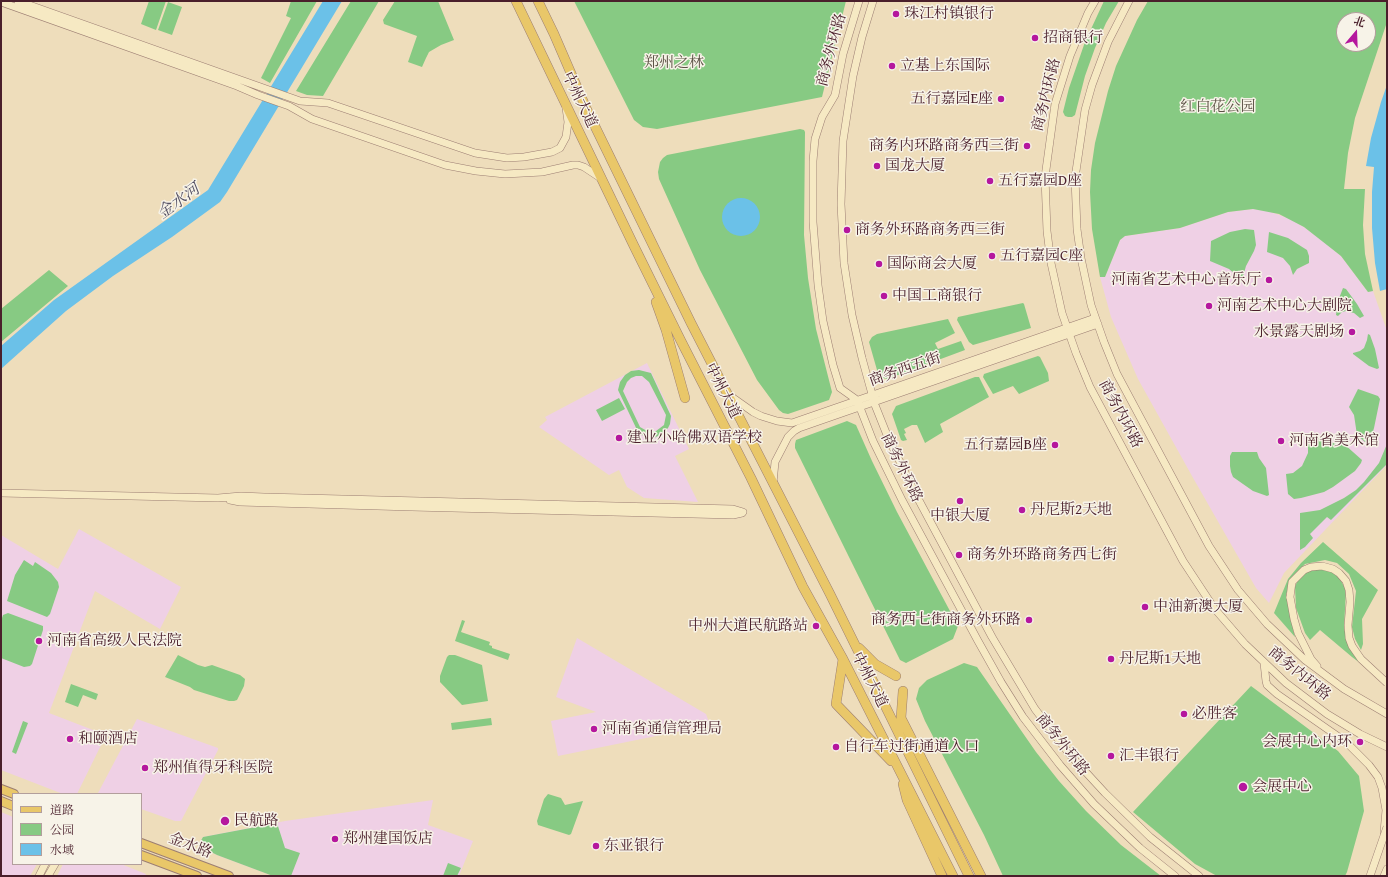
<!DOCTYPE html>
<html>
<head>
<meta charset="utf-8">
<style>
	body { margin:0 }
	#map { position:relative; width:1388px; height:877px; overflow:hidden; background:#edb; font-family:"Gentium Book Plus","Noto Serif SC",serif }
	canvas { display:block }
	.frame { position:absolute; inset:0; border:2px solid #4a1f2b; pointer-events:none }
	.legend { position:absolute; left:12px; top:793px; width:130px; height:72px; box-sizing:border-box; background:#f7f3e8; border:1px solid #b29e9c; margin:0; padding:5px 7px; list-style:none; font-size:12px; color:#4a1f2b }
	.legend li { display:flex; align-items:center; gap:8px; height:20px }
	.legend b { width:20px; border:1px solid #b29e9c }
	.north { position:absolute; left:1336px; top:12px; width:40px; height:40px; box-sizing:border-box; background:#f7f3e8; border:1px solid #b29e9c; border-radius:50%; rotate:19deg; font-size:11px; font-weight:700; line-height:16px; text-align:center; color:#4a1f2b }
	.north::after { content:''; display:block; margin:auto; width:14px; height:18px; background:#b5179e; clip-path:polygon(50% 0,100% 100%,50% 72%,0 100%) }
</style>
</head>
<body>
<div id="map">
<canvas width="1388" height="877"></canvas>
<div class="frame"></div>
<ul class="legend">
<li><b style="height:5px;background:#e9c769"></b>道路</li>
<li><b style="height:11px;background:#87ca83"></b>公园</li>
<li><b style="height:11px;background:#6bc1e8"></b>水域</li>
</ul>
<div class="north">北</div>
</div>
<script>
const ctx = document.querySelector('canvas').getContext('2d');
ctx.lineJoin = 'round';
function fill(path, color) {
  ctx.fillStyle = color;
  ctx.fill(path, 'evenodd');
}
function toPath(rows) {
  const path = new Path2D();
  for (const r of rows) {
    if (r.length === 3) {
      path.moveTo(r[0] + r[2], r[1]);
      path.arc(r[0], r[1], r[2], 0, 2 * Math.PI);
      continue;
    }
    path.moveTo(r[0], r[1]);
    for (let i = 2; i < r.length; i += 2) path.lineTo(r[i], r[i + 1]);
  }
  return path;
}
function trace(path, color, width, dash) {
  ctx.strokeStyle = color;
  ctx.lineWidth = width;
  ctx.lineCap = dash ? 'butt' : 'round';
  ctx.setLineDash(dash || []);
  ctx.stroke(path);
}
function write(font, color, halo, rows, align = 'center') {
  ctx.font = font + ' "Gentium Book Plus","Noto Serif SC",serif';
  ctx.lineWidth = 3;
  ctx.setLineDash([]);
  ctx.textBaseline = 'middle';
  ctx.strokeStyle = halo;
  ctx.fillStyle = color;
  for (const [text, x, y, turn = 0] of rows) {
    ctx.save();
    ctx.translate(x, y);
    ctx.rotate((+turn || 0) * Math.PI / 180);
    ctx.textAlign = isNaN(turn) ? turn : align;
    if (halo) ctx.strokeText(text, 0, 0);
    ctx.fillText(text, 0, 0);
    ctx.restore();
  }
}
fill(toPath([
	[1253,209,1265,210,1288,218,1304,227,1319,238,1341,256,1368,292,1373,291,1387,331,1387,465,1284,573,1269,603,1256,588,1192,476,1138,379,1111,317,1100,277,1105,277,1118,245,1120,240,1125,236,1180,228,1228,212],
	[647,363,689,449,675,456,698,502,644,498,627,487,619,470,609,475,539,427,547,420,545,417],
	[79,529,181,587,160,629,95,591,49,713,106,735,77,794,63,794,1,770,1,535,58,569],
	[577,638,706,714,710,725,558,756,551,721,596,712,556,697],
	[137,719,218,748,218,750,181,821,175,821,141,809,141,794,101,794,98,793],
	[433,800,428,825,473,841,459,876,273,876,217,855,201,847,199,844,203,837,285,821],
	[1,812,13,817,13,864,37,864,30,876,1,876],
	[63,864,121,864,146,874,145,876,57,876]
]), '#efd0e5');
fill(toPath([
	[149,1,166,1,156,30,141,24],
	[291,1,317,1,270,83,261,78,291,18,286,16],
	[351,1,379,1,323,96,307,95,296,91],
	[395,1,438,1,454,40,441,45,429,52,426,58,422,67,408,62,417,36,384,24,383,20],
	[574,1,846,1,822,97,657,129,643,127,634,120],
	[1104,1,1119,1,1106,23,1095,48,1085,76,1075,115,1072,117,1068,117,1065,116,1063,112,1069,88,1085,42],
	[1148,1,1387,1,1387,22,1355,118,1348,153,1344,189,1365,189,1363,225,1365,254,1373,291,1368,292,1341,256,1304,227,1279,214,1253,209,1228,212,1180,228,1125,236,1120,240,1118,245,1105,277,1100,277,1092,229,1090,192,1091,170,1095,143,1108,91,1116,66,1137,20],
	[1344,20,1368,20,1368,44,1344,44],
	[168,2,182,7,172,35,158,30],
	[800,129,804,130,805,132,804,235,808,278,816,329,832,392,829,400,826,401,788,414,783,413,779,410,757,380,700,270,659,179,658,172,660,162,663,158,667,155],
	[1245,229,1254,230,1256,245,1254,251,1246,266,1242,280,1229,269,1210,261,1211,241,1230,232],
	[1269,232,1288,238,1307,250,1309,256,1309,263,1297,269,1293,275,1290,266,1283,258,1267,252],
	[49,270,68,286,1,342,1,309],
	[1343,288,1346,289,1357,304,1364,316,1360,318,1354,313,1346,311,1342,312,1338,316,1336,315,1338,301],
	[1023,303,1024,304,1031,328,973,345,969,342,957,320,958,317],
	[948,319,955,333,935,343,938,349,961,341,965,350,887,379,879,377,869,342,872,337,877,334],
	[1368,334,1370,335,1375,349,1379,368,1377,369,1369,366,1353,354,1353,353,1360,351,1364,348,1367,340],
	[1038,356,1040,357,1048,373,1049,381,1019,394,1013,386,993,394,983,377,984,374],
	[639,370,651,373,671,416,670,424,668,428,662,434,654,438,645,437,638,432,618,390,620,382,625,375,631,371],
	[636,376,642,376,649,382,666,415,664,425,656,431,647,431,640,427,623,391,627,382,631,378],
	[975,377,979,377,989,397,940,424,943,432,925,443,917,425,912,425,904,429,906,433,904,434,907,440,903,441,901,440,892,414,896,406],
	[1358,389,1378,396,1380,399,1374,428,1370,441,1368,442,1365,442,1357,435,1354,415,1349,407],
	[619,398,625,409,602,421,596,410],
	[847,421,856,425,872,461,897,512,958,626,953,639,906,663,900,660,795,448,795,444,796,440],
	[1314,435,1336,444,1344,444,1362,460,1361,463,1355,471,1333,487,1324,492,1301,498,1294,499,1288,494,1286,474,1293,473,1302,466,1308,453,1308,440],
	[1387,444,1387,464,1331,520,1327,517,1310,534,1313,538,1305,547,1300,550,1300,513,1320,510,1344,498,1356,490,1364,482,1379,463],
	[1232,452,1257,452,1259,458,1266,468,1269,495,1267,496,1253,491,1233,477,1231,472,1230,466,1230,456],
	[1323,542,1378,590,1362,619,1363,644,1361,650,1355,639,1352,627,1356,591,1349,574,1337,563,1325,560,1305,564,1291,580,1286,595,1295,637,1274,613,1288,579,1301,563],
	[24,560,33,566,35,562,51,573,58,582,59,587,50,614,47,617,7,601,15,575],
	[1324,569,1333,572,1340,579,1346,590,1344,628,1348,644,1360,663,1352,657,1320,630,1310,640,1305,633,1296,608,1295,587,1298,579,1308,571],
	[8,613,43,626,43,630,32,664,30,666,24,667,1,658,1,621,3,615],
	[462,620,465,621,461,632,490,642,489,645,492,646,492,648,510,654,508,660,455,641],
	[178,655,198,665,205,667,212,665,240,675,245,679,244,686,237,700,234,701,229,701,194,690,190,687,165,677],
	[449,655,455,655,482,665,488,701,462,705,440,682,440,676,447,657],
	[964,663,977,667,1036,752,1059,781,1086,811,1121,845,1161,876,1003,876,984,835,925,721,916,699,919,688,927,680],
	[71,684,98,694,96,700,83,695,78,707,65,702],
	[1251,686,1338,751,1359,776,1364,811,1347,872,1345,876,1217,876,1195,864,1133,812],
	[491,718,492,725,452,730,451,723],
	[23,721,28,723,16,754,12,752],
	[548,794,561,798,565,805,583,801,571,834,569,835,538,825,537,821,544,799],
	[277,823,285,848,300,853,291,876,273,876,217,855,201,847,199,844,203,837],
	[448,863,461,868,457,876,443,876]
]), '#87ca83');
fill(toPath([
	[323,1,342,1,227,192,220,202,172,237,113,276,66,311,1,369,1,346,54,300,208,190],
	[1387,85,1387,289,1380,291,1375,263,1372,228,1372,192,1374,167,1366,166,1371,138,1381,102],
	[741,217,19]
]), '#6bc1e8');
const secondary = toPath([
	[18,1,300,101,328,103,475,153,507,158,524,157,552,152,560,148,566,137,568,122,566,108],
	[859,1,843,54,835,95,822,117,815,139,813,161,813,222,818,285,823,321,833,365,840,388,857,400,873,441,902,500,978,641,1001,682,1023,717,1060,765,1094,804,1140,848,1175,876],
	[873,1,862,37,853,76,843,141,841,204,844,263,852,315,862,358,875,405,887,435,915,493,992,637,1035,709,1071,756,1105,793,1150,837,1199,876],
	[1095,1,1088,13,1070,56,1055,104,1045,177,1047,231,1051,263,1062,313,1076,353,1090,387,1183,561,1214,608,1245,644,1286,683,1327,714,1360,734,1387,747],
	[1129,1,1108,42,1092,85,1085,110,1075,178,1077,229,1081,258,1091,305,1104,342,1117,374,1209,546,1238,590,1267,624,1305,660,1344,689,1387,714],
	[1,2,237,86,258,95,289,106,312,119,445,165,476,171,505,174,542,172,573,165,578,165,584,167,602,179],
	[729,395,753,412,761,416,777,421,792,423,1095,318],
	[773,483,775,462,788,437,794,431,799,428,1098,324],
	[1,493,218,498,241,496,264,497,733,509,743,512],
	[230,500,240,502,412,507,733,515,742,513],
	[1290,597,1294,619,1298,633,1311,659,1317,666],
	[1264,663,1266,681,1267,685,1277,694,1346,742,1369,765,1378,777,1382,788,1386,810,1384,832],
	[39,876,45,864],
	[48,876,55,864],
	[1384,876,1387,869]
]);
const primary = toPath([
	[1,789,14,794],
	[1,801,13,806],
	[141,843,229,876],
	[141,855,197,876]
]);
const highway = toPath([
	[516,1,634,246,681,341,751,478,803,587,843,659,953,876],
	[538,1,554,34,586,108,691,323,830,594,969,876],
	[656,302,666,330,685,398],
	[859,648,875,664,896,676],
	[843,659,836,704,891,761],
	[903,691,901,718,981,876],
	[903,784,907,800,942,876]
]);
trace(secondary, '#9c7e73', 8);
trace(primary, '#9c7e73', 10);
trace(highway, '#9c7e73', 10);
trace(secondary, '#f6e9c3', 7);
trace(primary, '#e9c769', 8);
trace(highway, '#e9c769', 9);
const secondaryBridge = toPath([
	[1290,597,1292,582,1304,570,1311,567,1322,566,1333,569,1339,573,1346,581,1349,590,1350,602,1348,625,1349,638,1352,646,1361,659,1387,683],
	[1370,876,1387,827]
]);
trace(secondaryBridge, '#9c7e73', 8, []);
trace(secondaryBridge, '#f6e9c3', 7);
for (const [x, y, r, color] of [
	[896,14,4,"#b5179e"],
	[1035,38,4,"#b5179e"],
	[892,66,4,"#b5179e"],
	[1001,99,4,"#b5179e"],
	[1027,146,4,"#b5179e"],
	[877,166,4,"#b5179e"],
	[990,181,4,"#b5179e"],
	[847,230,4,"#b5179e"],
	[992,256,4,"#b5179e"],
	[879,264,4,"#b5179e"],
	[1269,280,4,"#b5179e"],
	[884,296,4,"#b5179e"],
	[1209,306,4,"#b5179e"],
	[1352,332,4,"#b5179e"],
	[619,438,4,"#b5179e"],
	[1281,441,4,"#b5179e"],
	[1055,445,4,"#b5179e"],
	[960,501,4,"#b5179e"],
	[1022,510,4,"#b5179e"],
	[959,555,4,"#b5179e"],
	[1145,607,4,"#b5179e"],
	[1029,620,4,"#b5179e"],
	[816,626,4,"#b5179e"],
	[39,641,4,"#b5179e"],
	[1111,659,4,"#b5179e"],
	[1184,714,4,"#b5179e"],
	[594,729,4,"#b5179e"],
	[70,739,4,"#b5179e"],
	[1360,742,4,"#b5179e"],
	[836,747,4,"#b5179e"],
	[1111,756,4,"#b5179e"],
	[145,768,4,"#b5179e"],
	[1243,787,5,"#b5179e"],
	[225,821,5,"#b5179e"],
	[335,839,4,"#b5179e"],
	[596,846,4,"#b5179e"]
]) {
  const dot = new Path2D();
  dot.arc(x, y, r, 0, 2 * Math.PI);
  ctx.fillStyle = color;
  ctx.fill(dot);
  trace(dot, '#f7f3e8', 1.5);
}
write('15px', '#4a1f2b', '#f7f3e8', [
	["珠江村镇银行",904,14],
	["招商银行",1043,38],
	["立基上东国际",900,66],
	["五行嘉园E座",993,99,"right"],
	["商务内环路商务西三街",1019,146,"right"],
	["国龙大厦",885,166],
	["五行嘉园D座",998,181],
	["商务外环路商务西三街",855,230],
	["五行嘉园C座",1000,256],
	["国际商会大厦",887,264],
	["河南省艺术中心音乐厅",1261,280,"right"],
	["中国工商银行",892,296],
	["河南艺术中心大剧院",1217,306],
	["水景露天剧场",1344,332,"right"],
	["建业小哈佛双语学校",627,438],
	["河南省美术馆",1289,441],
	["五行嘉园B座",1047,445,"right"],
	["丹尼斯2天地",1030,510],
	["中银大厦",960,516,"center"],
	["商务外环路商务西七街",967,555],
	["中油新澳大厦",1153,607],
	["商务西七街商务外环路",1021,620,"right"],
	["中州大道民航路站",808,626,"right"],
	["河南省高级人民法院",47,641],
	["丹尼斯1天地",1119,659],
	["必胜客",1192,714],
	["河南省通信管理局",602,729],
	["和颐酒店",78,739],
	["会展中心内环",1352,742,"right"],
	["自行车过街通道入口",844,747],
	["汇丰银行",1119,756],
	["郑州值得牙科医院",153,768],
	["会展中心",1252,787],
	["民航路",234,821],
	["郑州建国饭店",343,839],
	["东亚银行",604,846]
], 'left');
write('15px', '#4a1f2b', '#f7f3e8', [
	["商务外环路",832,50,-75],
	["商务内环路",1047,95,-76],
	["中州大道",579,100,64],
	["商务西五街",905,370,-19],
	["中州大道",722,391,63],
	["商务内环路",1120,414,62],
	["商务外环路",901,468,64],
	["商务内环路",1299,674,39],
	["中州大道",869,680,63],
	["商务外环路",1062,745,51],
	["金水路",190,846,21]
]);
write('15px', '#5c5245', '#f7f3e8', [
	["郑州之林",674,63],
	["红白花公园",1218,107]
]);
write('italic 16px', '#545064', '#f7f3e8', [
	["金水河",179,202,-36]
]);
</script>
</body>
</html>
